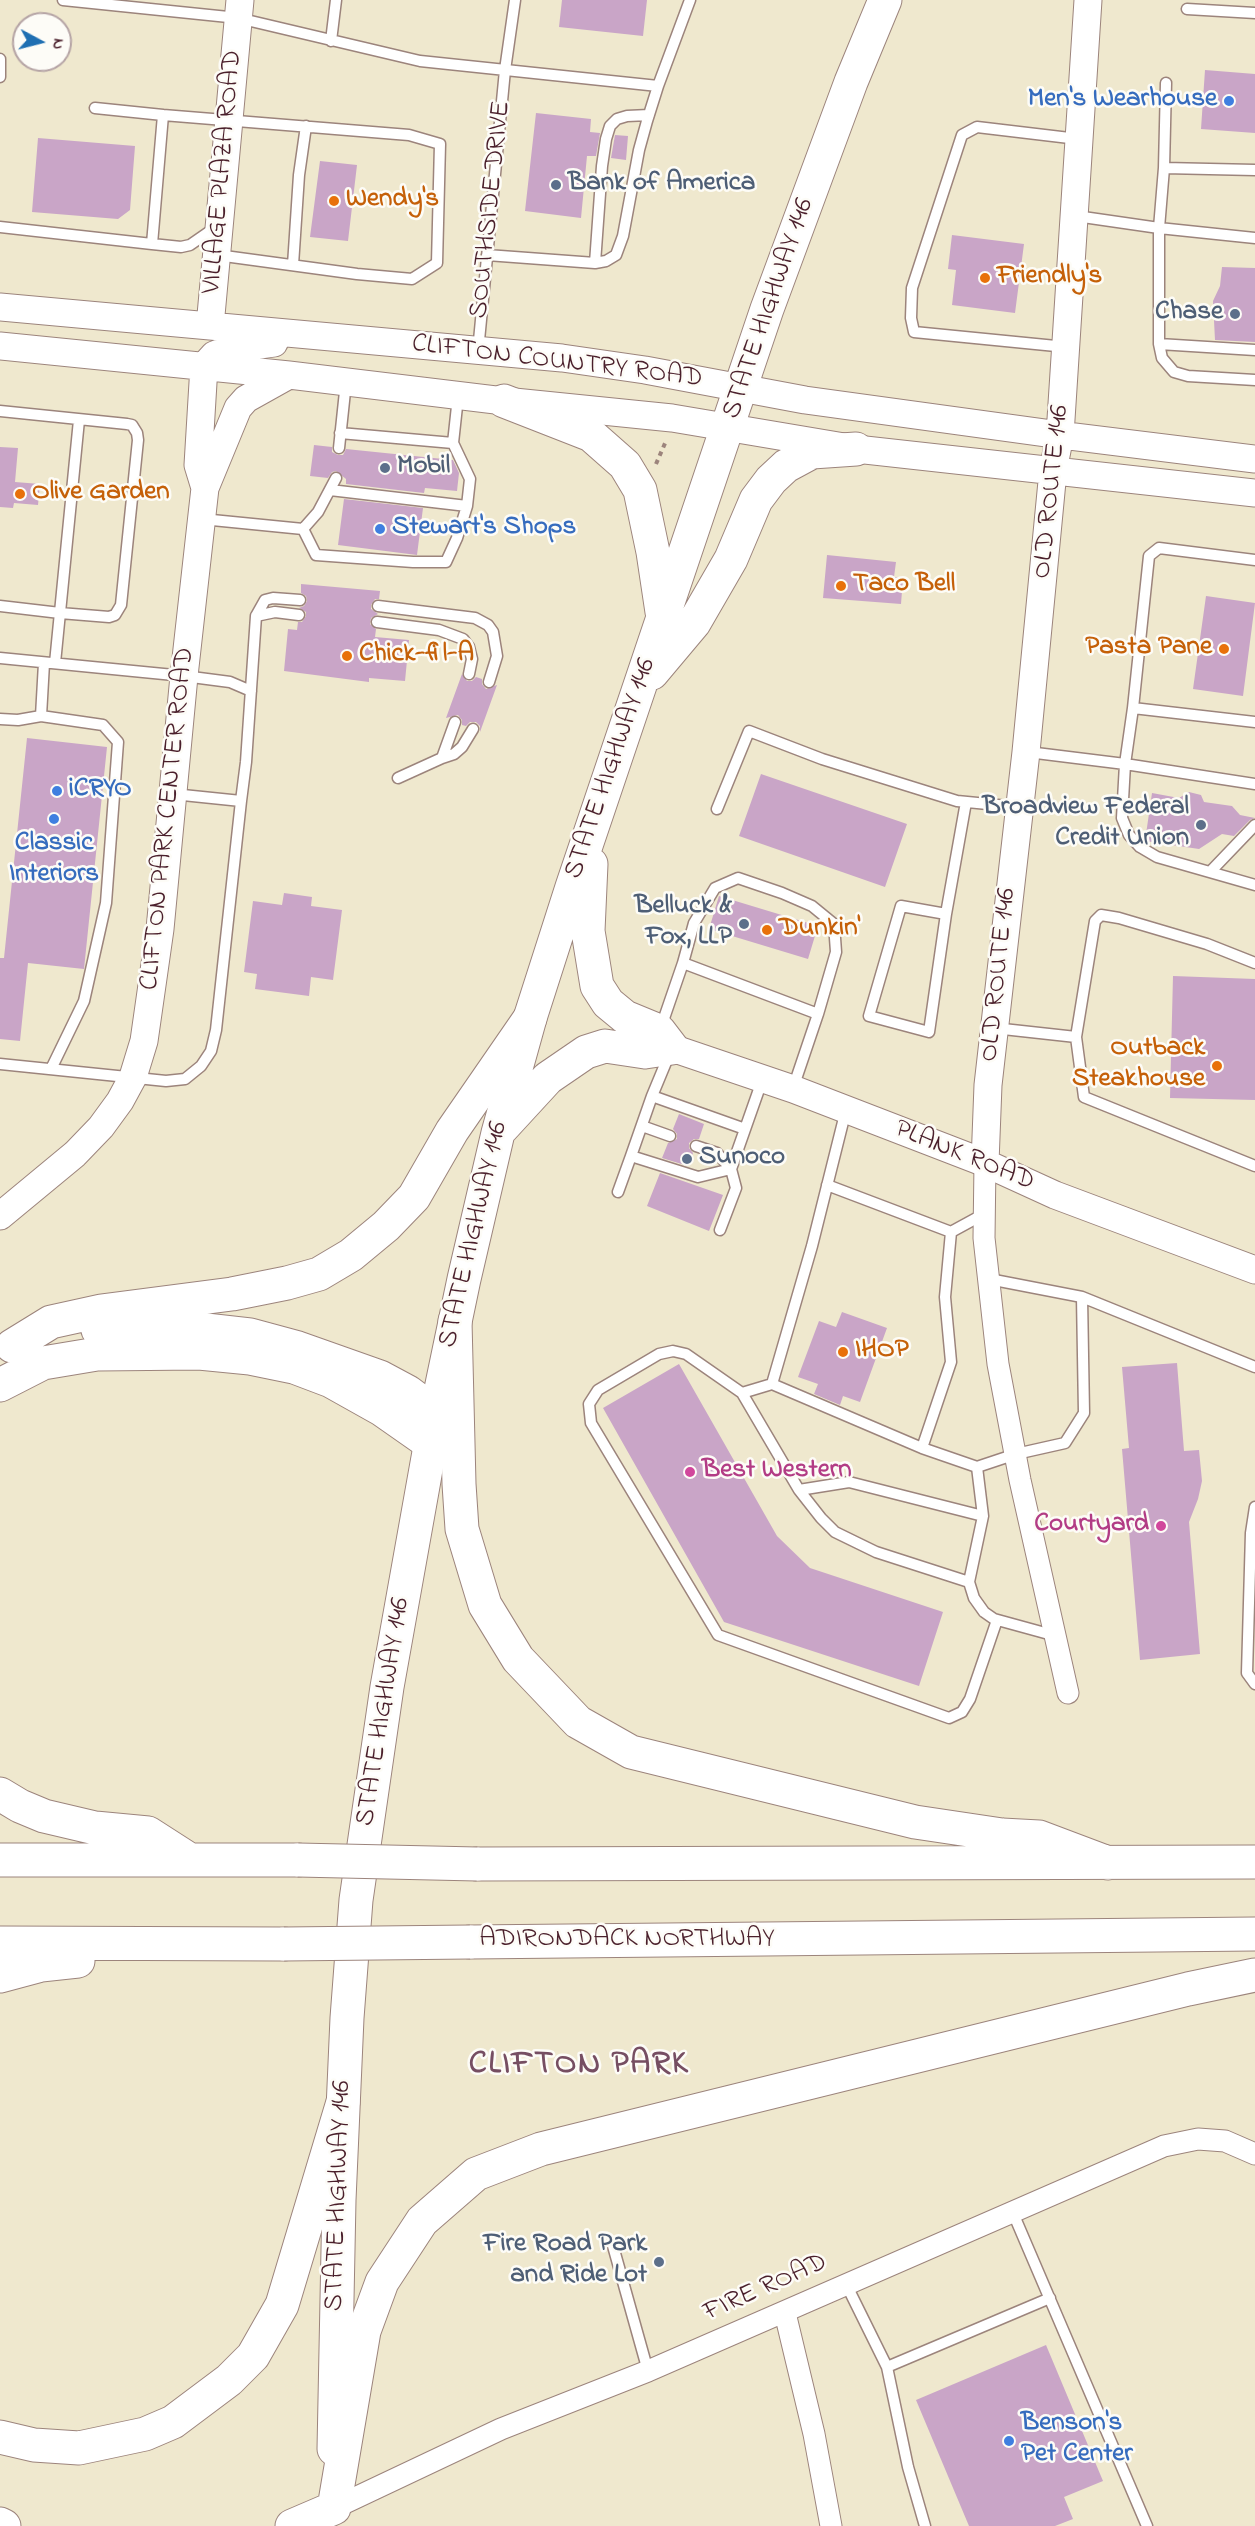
<!DOCTYPE html>
<html>
<head>
<meta charset="utf-8">
<style>
	body { margin:0 }
	#map { position:relative; width:1255px; height:2526px; overflow:hidden; background:#efe8ce; font-family:"Indie Flower",sans-serif }
	canvas { display:block }
	.north { position:absolute; left:12px; top:12px; width:60px; height:60px; box-sizing:border-box; background:#fdfcf7; border:2px solid #b5a4a5; border-radius:50%; rotate:97deg; font-size:16px; font-weight:700; line-height:24px; text-align:center; color:#4a1f2b }
	.north::after { content:''; display:block; margin:auto; width:21px; height:27px; background:#1f6fb2; clip-path:polygon(50% 0,100% 100%,50% 72%,0 100%) }
</style>
</head>
<body>
<div id="map">
<canvas width="1255" height="2526"></canvas>
<div class="north">N</div>
</div>
<script>
const ctx = document.querySelector('canvas').getContext('2d');
ctx.lineJoin = 'round';
function fill(path, color) {
  ctx.fillStyle = color;
  ctx.fill(path, 'evenodd');
}
function toPath(rows) {
  const path = new Path2D();
  for (const r of rows) {
    path.moveTo(r[0], r[1]);
    for (let i = 2; i < r.length; i += 2) path.lineTo(r[i], r[i + 1]);
  }
  return path;
}
function trace(path, color, width, dash) {
  ctx.strokeStyle = color;
  ctx.lineWidth = width;
  ctx.lineCap = dash ? 'butt' : 'round';
  ctx.setLineDash(dash || []);
  ctx.stroke(path);
}
function write(font, color, halo, rows, align = 'center') {
  ctx.font = font + ' "Indie Flower",sans-serif';
  ctx.lineWidth = 5;
  ctx.setLineDash([]);
  ctx.textBaseline = 'middle';
  ctx.strokeStyle = halo;
  ctx.fillStyle = color;
  for (const [text, x, y, turn = 0] of rows) {
    ctx.save();
    ctx.translate(x, y);
    ctx.rotate((+turn || 0) * Math.PI / 180);
    ctx.textAlign = isNaN(turn) ? turn : align;
    if (halo) ctx.strokeText(text, 0, 0);
    ctx.fillText(text, 0, 0);
    ctx.restore();
  }
}
fill(toPath([
	[562,0,647,0,643,36,559,27],
	[1205,70,1255,74,1255,133,1201,129],
	[536,113,591,119,590,132,600,133,596,156,587,156,581,218,525,211],
	[615,135,628,136,626,160,611,158],
	[38,138,135,146,130,210,118,219,32,212],
	[320,161,357,165,348,241,310,237],
	[952,235,1024,244,1015,313,952,305,956,270,948,269],
	[1222,267,1255,268,1255,342,1215,340,1213,301,1220,286],
	[314,445,332,447,332,452,338,455,343,455,346,449,453,460,459,473,457,491,425,488,424,493,346,484,346,479,336,471,332,472,328,478,310,476],
	[0,447,18,448,15,482,40,484,38,505,14,503,13,508,0,507],
	[344,499,423,508,417,555,338,545],
	[827,555,896,562,894,577,903,578,901,604,823,598],
	[301,584,380,591,379,599,375,599,371,605,371,609,378,614,371,618,370,624,376,629,375,637,409,640,405,681,369,678,369,682,284,671,288,629,297,630,298,622,302,622,306,616,306,612,299,608,304,606,307,601,306,596,301,593],
	[1206,596,1255,603,1243,696,1193,689],
	[462,674,467,681,472,681,476,677,482,679,482,684,486,689,497,685,480,732,480,726,476,722,470,722,466,726,462,725,462,720,458,715,446,718],
	[27,738,107,747,84,969,28,963,20,1041,0,1039,0,958,4,958],
	[761,774,907,824,885,887,739,836],
	[1189,792,1201,795,1204,802,1232,806,1240,815,1255,818,1250,820,1234,836,1222,834,1199,849,1145,841,1152,793,1179,798],
	[284,893,312,897,311,906,342,910,333,980,311,977,309,996,255,989,257,974,244,972,253,901,282,905],
	[719,896,818,926,808,959,709,929],
	[1173,976,1255,979,1255,1100,1170,1098],
	[679,1114,704,1124,699,1139,694,1139,689,1143,689,1148,693,1153,688,1166,662,1158,668,1143,677,1139,677,1134,673,1129],
	[660,1173,723,1195,709,1231,647,1206],
	[842,1312,887,1328,860,1402,843,1396,840,1405,814,1394,818,1384,798,1377,819,1321,836,1327],
	[1177,1363,1184,1451,1199,1450,1202,1481,1198,1499,1189,1522,1200,1654,1140,1660,1122,1449,1129,1448,1122,1367],
	[679,1364,777,1536,810,1568,943,1612,919,1686,724,1622,603,1408],
	[1046,2345,1103,2481,1064,2497,1073,2519,1055,2526,969,2526,916,2400]
]), '#c9a5c7');
const service = toPath([
	[63,0,238,18,420,61,658,86],
	[1187,9,1255,13],
	[331,41,336,0],
	[0,59,0,77],
	[1166,83,1164,168,1255,170],
	[95,108,163,115],
	[1076,216,1159,228,1164,168],
	[0,227,152,244,163,115,409,135,440,144,437,263,412,279,357,274,217,255],
	[1255,238,1159,228,1159,344,1162,358,1174,372,1188,376,1255,380],
	[152,244,181,247,190,245,216,227],
	[487,255,595,263,606,261,616,255,623,236,639,150,647,121,658,86,690,0],
	[595,263,602,166,606,139,610,126,617,119,627,116,649,115],
	[293,265,299,175,306,126],
	[1159,344,1255,350],
	[1066,347,914,332,911,318,912,288,962,135,977,127,1078,139],
	[478,351,505,70,515,0],
	[0,411,127,424,132,425,137,433,138,440,121,605,115,615,109,617,60,613,0,606],
	[340,433,453,443],
	[339,448,346,382],
	[330,490,467,506,470,479,453,443,458,397],
	[202,519,303,529,318,512,336,478],
	[303,529,316,555,413,562,446,562,457,538,467,506],
	[378,606,475,618,488,625,493,632,497,656,489,682],
	[256,616,265,600,273,598,300,600],
	[377,622,439,630,463,639,469,647,472,659,469,674],
	[0,658,184,676,230,682,251,691],
	[55,663,79,420],
	[1133,708,1149,556,1159,548,1255,560],
	[41,716,44,663],
	[0,719,18,720,41,716,103,725,118,742,106,903,84,1001,51,1069],
	[1028,752,1125,764,1133,708,1255,722],
	[442,758,454,754,462,747,473,729],
	[398,778,442,758,455,722],
	[1255,784,1125,764,1122,818,1129,835,1140,847,1157,857,1255,885],
	[241,801,246,762,256,616,275,612,299,615],
	[717,809,749,731,822,759,957,801,1018,807],
	[1210,872,1255,825],
	[946,914,901,906,869,1016,929,1032,946,914,966,802],
	[683,963,694,923,715,888,738,878,782,893,812,906,834,924,836,952,818,1014],
	[1255,963,1207,944,1119,918,1101,915,1095,921,1076,1037,1084,1097,1255,1166],
	[661,1027,683,963,818,1014,793,1088],
	[994,1028,1076,1037],
	[669,1055,652,1096,745,1129],
	[0,1064,166,1081,185,1079,201,1066,211,1051,216,1030,241,801,173,794],
	[652,1096,631,1156,698,1177,731,1169,717,1153,696,1146],
	[846,1110,812,1246,772,1384,922,1448,977,1467,1016,1454,1065,1443,1084,1413,1082,1297],
	[642,1126,670,1136],
	[827,1185,951,1232],
	[618,1192,631,1156],
	[720,1230,736,1188,731,1169,763,1078],
	[989,1279,1082,1297,1255,1367],
	[772,1384,742,1393,799,1490,821,1518,835,1532,876,1552,969,1582,983,1516,977,1467],
	[742,1393,686,1354,673,1351,659,1354,598,1390,589,1404,591,1423,718,1635,949,1718,962,1712,970,1699,997,1620],
	[922,1448,951,1362,945,1297,951,1232,984,1214],
	[799,1490,849,1482,983,1516],
	[1255,1507,1251,1533,1247,1673,1255,1684],
	[969,1582,974,1598,984,1612,994,1619,1056,1636],
	[1013,2213,1147,2526],
	[613,2246,648,2371],
	[846,2284,887,2367,908,2467,925,2526],
	[887,2367,1050,2298]
]);
const minor = toPath([
	[985,1163,984,1238,998,1364,1020,1480,1068,1693],
	[785,2313,814,2434,831,2526],
	[334,2508,501,2429,648,2371,1164,2146,1198,2139,1225,2141,1255,2154]
]);
const tertiary = toPath([
	[0,307,562,358,645,370,805,400,1060,435,1255,459],
	[210,326,240,0],
	[0,346,289,375,504,401,672,418,856,449,1255,493],
	[204,366,214,355,230,349,274,343],
	[205,488,238,408,246,399,289,375],
	[672,1048,793,1089,985,1163,1055,1195,1255,1270],
	[985,1163,988,1085,1026,752,1053,471,1060,435,1088,0],
	[0,1216,75,1154,101,1127,120,1101,133,1077,144,1041,160,929,184,676,205,488,198,465,204,366]
]);
const primary = toPath([
	[504,401,591,435,625,465,640,490,653,552,662,612],
	[652,673,694,623,731,559,756,500,771,480,786,466,812,452,856,449],
	[502,1128,548,1078,586,1052,605,1046,645,1052,672,1048,659,1031,625,1017,608,1003,597,986,588,931,591,864],
	[334,2449,339,2200,347,2018,356,1900,387,1687,436,1413,464,1279,498,1133,530,1018,572,887,767,309,851,82,885,0]
]);
const motorway = toPath([
	[455,1321,459,1484,462,1529,485,1605,518,1659,578,1722,631,1752,915,1822,1002,1835,1039,1837,1108,1863],
	[98,1330,197,1329,250,1335,298,1348,380,1377,408,1392,436,1413],
	[12,1346,51,1322,101,1311,232,1294,287,1283,319,1274,351,1255,386,1226,414,1197,452,1131,530,1018],
	[0,1385,43,1363,97,1354,199,1353,250,1358,294,1367,331,1381,381,1409,431,1444],
	[0,1794,20,1806,44,1816,95,1828,148,1833,190,1860],
	[0,1860,298,1860],
	[477,1864,1255,1862],
	[470,1942,1255,1934],
	[0,1943,284,1944],
	[0,1976,41,1965,78,1961],
	[0,2437,34,2445,79,2448,145,2434,173,2422,229,2380,253,2356,282,2305,343,2102],
	[0,2524,4,2526],
	[292,2526,334,2508,364,2331,382,2282,422,2221,476,2174,541,2149,1188,1989,1255,1975]
]);
trace(service, '#9c847c', 13);
trace(minor, '#9c847c', 23);
trace(tertiary, '#9c847c', 29);
trace(primary, '#9c847c', 35);
trace(motorway, '#9c847c', 35);
trace(toPath([
	[656,464,666,441]
]), '#9c847c', 4, [4.5, 4.5]);
trace(service, '#fff', 10);
trace(minor, '#fff', 21);
trace(tertiary, '#fff', 27);
trace(primary, '#fff', 33);
trace(motorway, '#fff', 33);
const motorwayBridge = toPath([
	[298,1860,477,1864],
	[284,1944,470,1942]
]);
trace(motorwayBridge, '#9c847c', 35, []);
trace(motorwayBridge, '#fff', 33);
for (const [x, y, r, color] of [
	[1229,101,6,"#3f7fe0"],
	[556,185,6,"#5c6f8a"],
	[334,201,6,"#e8710a"],
	[985,278,6,"#e8710a"],
	[1235,314,6,"#5c6f8a"],
	[385,468,6,"#5c6f8a"],
	[20,494,6,"#e8710a"],
	[380,529,6,"#3f7fe0"],
	[841,586,6,"#e8710a"],
	[1224,649,6,"#e8710a"],
	[347,656,6,"#e8710a"],
	[57,791,6,"#3f7fe0"],
	[54,819,6,"#3f7fe0"],
	[1201,825,6,"#5c6f8a"],
	[744,924,6,"#5c6f8a"],
	[767,930,6,"#e8710a"],
	[1217,1066,6,"#e8710a"],
	[687,1159,6,"#5c6f8a"],
	[843,1352,6,"#e8710a"],
	[690,1472,6,"#d1479c"],
	[1161,1526,6,"#d1479c"],
	[659,2262,6,"#5c6f8a"],
	[1009,2441,6,"#3f7fe0"]
]) {
  const dot = new Path2D();
  dot.arc(x, y, r, 0, 2 * Math.PI);
  ctx.fillStyle = color;
  ctx.fill(dot);
  trace(dot, '#fdfcf7', 2);
}
write('bold 27px', '#366cbe', '#fdfcf7', [
	["Men's Wearhouse",1217,101,"right"],
	["Stewart's Shops",392,529],
	["iCRYO",69,791],
	["Classic",54,845,"center"],
	["Interiors",54,876,"center"],
	["Benson's",1021,2425],
	["Pet Center",1021,2456]
], 'left');
write('27px', '#4a1f2b', '#fdfcf7', [
	["VILLAGE PLAZA ROAD",224,172,-85],
	["SOUTHSIDE DRIVE",492,210,-84],
	["STATE HIGHWAY 146",770,309,-71],
	["CLIFTON COUNTRY ROAD",557,363,7],
	["OLD ROUTE 146",1053,492,-84],
	["STATE HIGHWAY 146",612,769,-71],
	["CLIFTON PARK CENTER ROAD",169,819,-84],
	["OLD ROUTE 146",1000,975,-84],
	["PLANK ROAD",964,1157,22],
	["STATE HIGHWAY 146",475,1235,-77],
	["STATE HIGHWAY 146",385,1712,-81],
	["ADIRONDACK NORTHWAY",627,1941],
	["STATE HIGHWAY 146",340,2196,-88],
	["FIRE ROAD",766,2289,-24]
]);
write('bold 27px', '#4e5e75', '#fdfcf7', [
	["Bank of America",568,185,"left"],
	["Chase",1223,314],
	["Mobil",397,468,"left"],
	["Broadview Federal",1189,809],
	["Credit Union",1189,840],
	["Belluck &",732,908],
	["Fox, LLP",732,939],
	["Sunoco",699,1159,"left"],
	["Fire Road Park",647,2246],
	["and Ride Lot",647,2277]
], 'right');
write('bold 27px', '#c56008', '#fdfcf7', [
	["Wendy's",346,201],
	["Friendly's",997,278],
	["Olive Garden",32,494],
	["Taco Bell",853,586],
	["Pasta Pane",1212,649,"right"],
	["Chick-fil-A",359,656],
	["Dunkin'",779,930],
	["Outback",1205,1050,"right"],
	["Steakhouse",1205,1081,"right"],
	["IHOP",855,1352]
], 'left');
write('bold 27px', '#b23c85', '#fdfcf7', [
	["Best Western",702,1472],
	["Courtyard",1149,1526,"right"]
], 'left');
ctx.letterSpacing = '1.5px';
write('bold 33px', '#764e62', '#fdfcf7', [
	["CLIFTON PARK",579,2067]
]);
ctx.letterSpacing = '0px';
</script>
</body>
</html>
